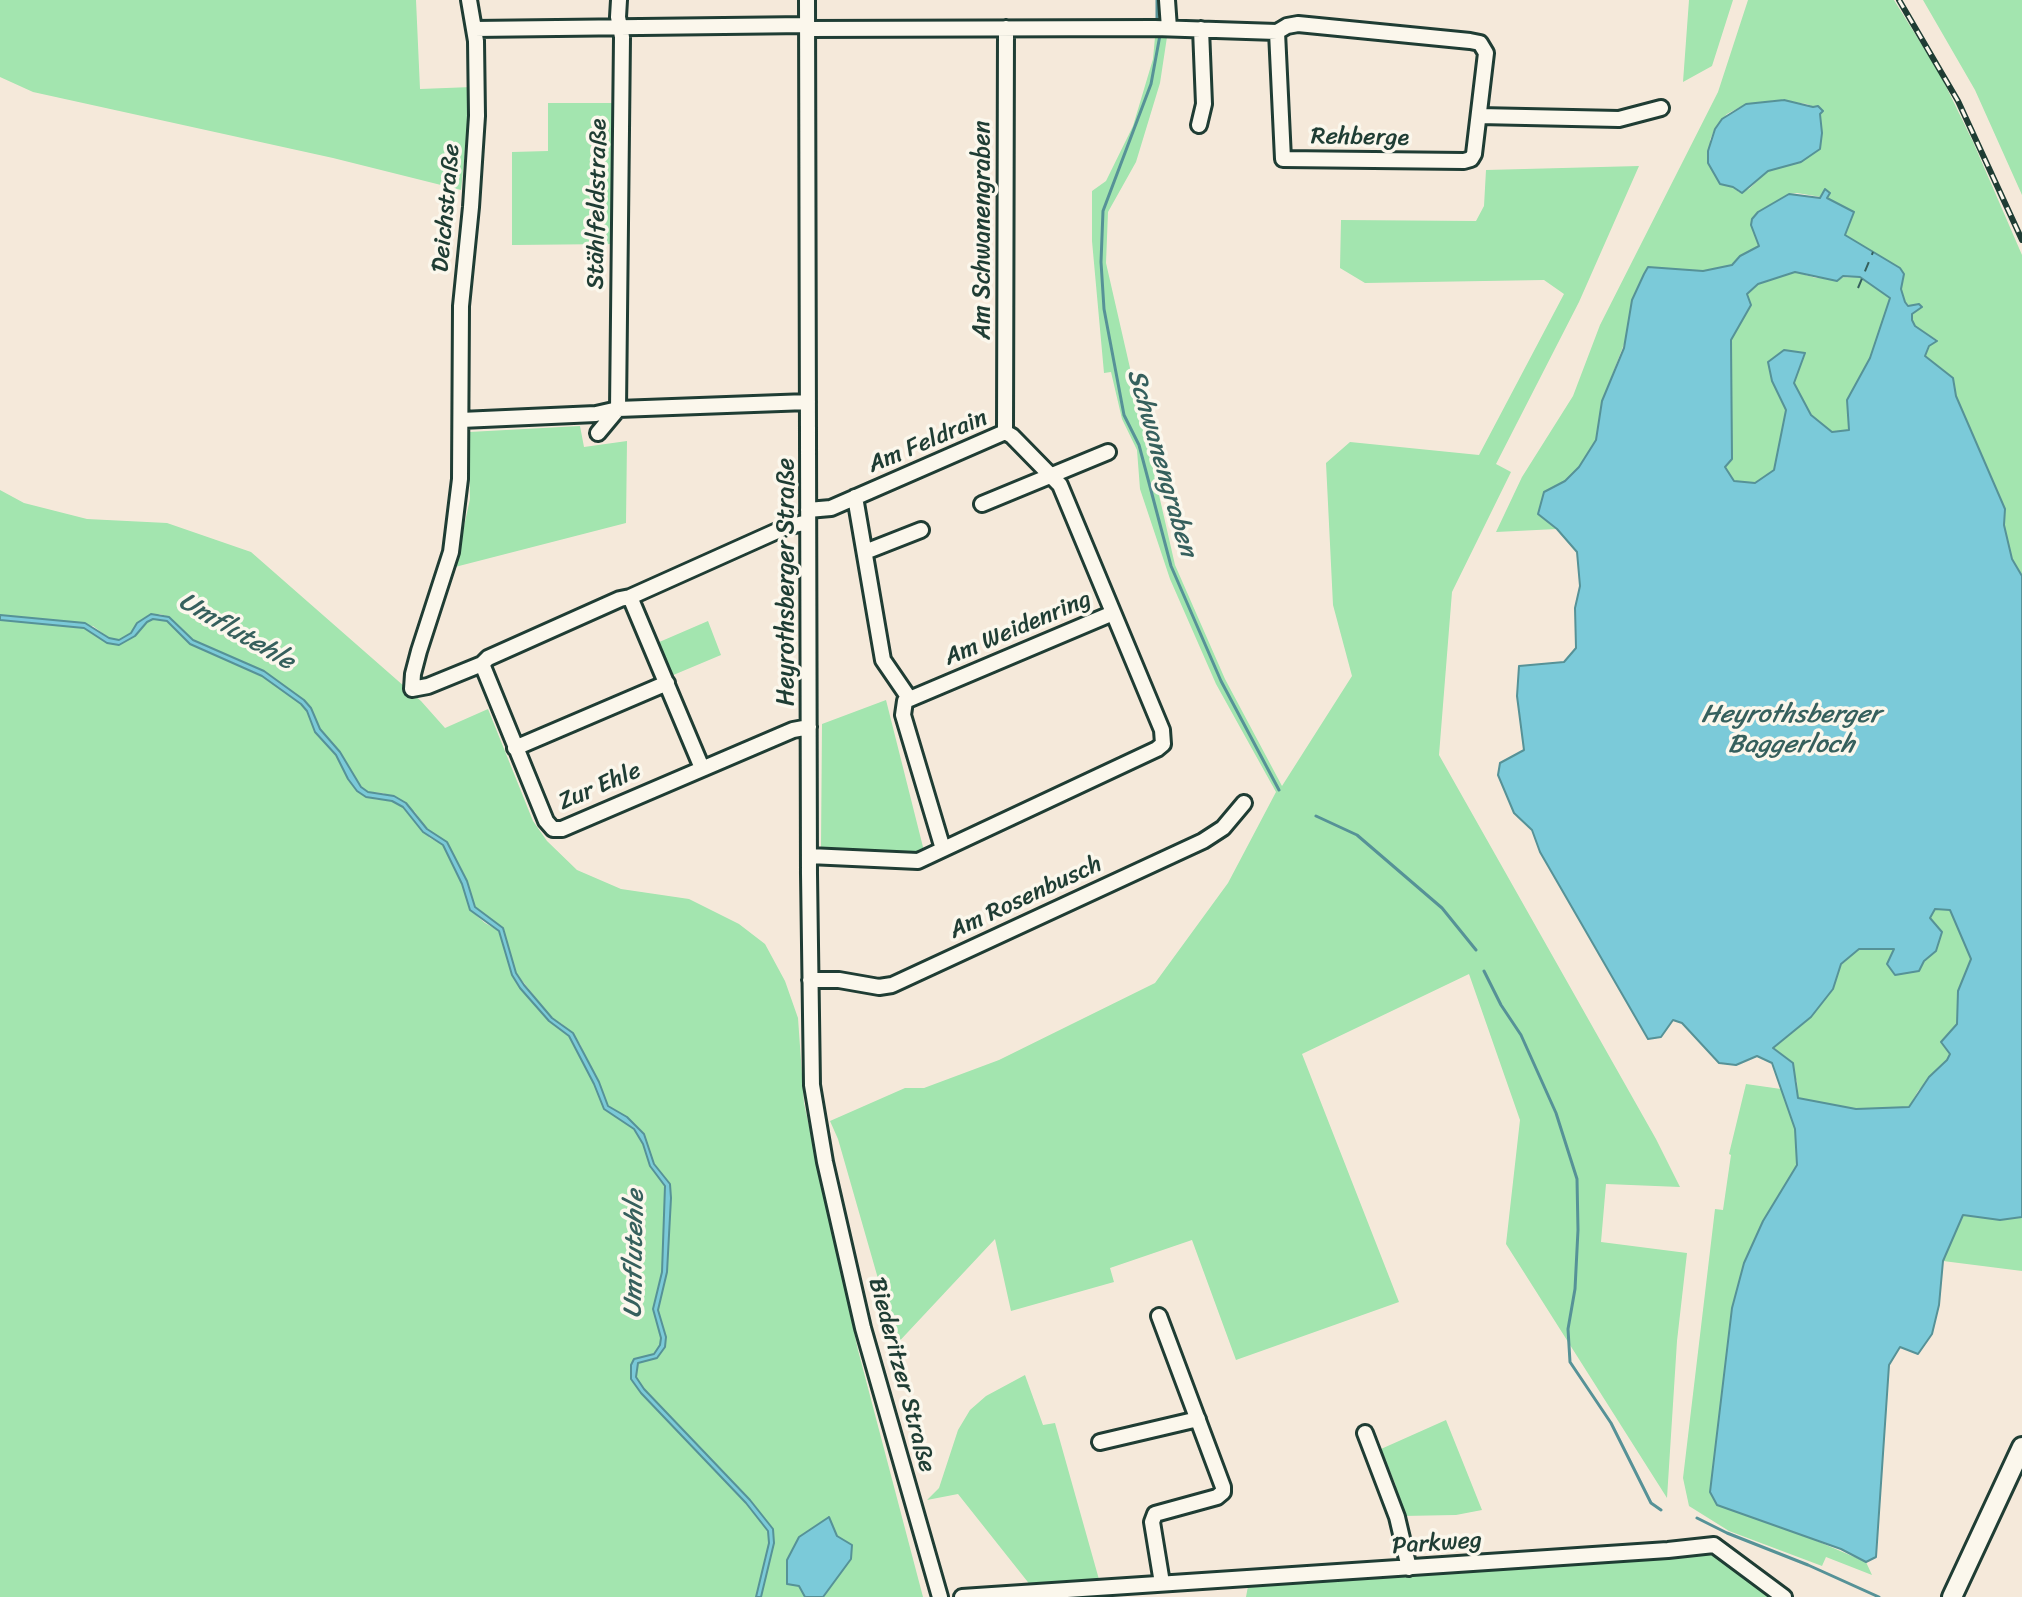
<!DOCTYPE html>
<html>
<head>
<meta charset="utf-8">
<style>
	body { margin:0 }
	canvas { display:block; background:#f5e9da }
</style>
</head>
<body>
<canvas width="2022" height="1597"></canvas>
<script>
const ctx = document.querySelector('canvas').getContext('2d');
ctx.lineJoin = 'round';
function fill(path, color) {
  ctx.fillStyle = color;
  ctx.fill(path, 'evenodd');
}
function toPath(rows) {
  const path = new Path2D();
  for (const r of rows) {
    path.moveTo(r[0], r[1]);
    for (let i = 2; i < r.length; i += 2) path.lineTo(r[i], r[i + 1]);
  }
  return path;
}
function trace(path, color, width, dash) {
  ctx.strokeStyle = color;
  ctx.lineWidth = width;
  ctx.lineCap = dash ? 'butt' : 'round';
  ctx.setLineDash(dash || []);
  ctx.stroke(path);
}
function write(font, color, halo, rows, align = 'center') {
  ctx.font = font + ' Sriracha,sans-serif';
  ctx.lineWidth = 7;
  ctx.setLineDash([]);
  ctx.textBaseline = 'middle';
  ctx.strokeStyle = halo;
  ctx.fillStyle = color;
  for (const [text, x, y, turn = 0] of rows) {
    ctx.save();
    ctx.translate(x, y);
    ctx.rotate((+turn || 0) * Math.PI / 180);
    ctx.textAlign = isNaN(turn) ? turn : align;
    if (halo) ctx.strokeText(text, 0, 0);
    ctx.fillText(text, 0, 0);
    ctx.restore();
  }
}
fill(toPath([
	[0,0,416,0,420,89,472,87,461,190,333,158,33,92,0,77],
	[1689,0,1733,0,1712,66,1683,82],
	[1748,0,1894,0,1940,74,1974,144,2022,255,2022,576,2012,560,2004,525,2005,509,1956,396,1953,378,1925,356,1929,346,1937,340,1915,326,1912,320,1912,314,1922,307,1919,304,1910,306,1905,302,1901,289,1904,277,1900,268,1845,235,1854,212,1827,198,1797,193,1789,194,1766,207,1751,225,1759,246,1740,256,1732,265,1703,271,1648,267,1632,300,1626,339,1602,401,1596,440,1579,467,1565,481,1544,492,1538,514,1557,529,1496,532,1522,477,1573,396,1600,325,1718,92],
	[1776,100,1807,104,1822,111,1820,114,1822,133,1820,149,1801,162,1768,171,1749,189,1739,192,1733,187,1726,186,1710,140,1715,128,1727,114,1740,107],
	[1923,0,2022,0,2022,195,1975,90],
	[1155,37,1167,37,1160,83,1136,162,1108,212,1106,263,1175,565,1225,679,1282,786,1352,676,1333,605,1326,463,1350,442,1479,455,1564,294,1544,280,1365,283,1340,268,1341,220,1476,221,1484,206,1486,170,1639,166,1579,302,1496,464,1511,472,1452,592,1439,755,1656,1139,1680,1187,1606,1184,1601,1242,1687,1253,1677,1341,1667,1498,1506,1244,1520,1120,1469,974,1302,1054,1399,1302,1236,1360,1192,1240,1110,1268,1114,1282,1011,1311,995,1239,893,1348,885,1303,838,1139,830,1121,905,1088,924,1088,999,1060,1155,983,1228,883,1276,792,1216,684,1170,579,1140,489,1137,450,1122,419,1111,372,1104,373,1092,241,1092,191,1106,181,1133,126,1153,59],
	[548,103,612,103,613,244,512,245,512,152,548,151],
	[1795,272,1816,278,1860,277,1890,297,1870,358,1847,400,1850,430,1832,432,1811,415,1794,383,1772,381,1786,410,1774,470,1755,483,1734,481,1725,467,1732,459,1731,340,1751,305,1747,295,1758,284],
	[580,426,584,447,627,441,626,523,455,567,470,499,469,432],
	[0,490,24,503,87,519,167,523,251,552,421,701,445,728,488,709,533,821,547,841,577,870,621,889,689,899,739,924,765,944,785,981,798,1018,804,1103,858,1350,923,1597,823,1597,851,1559,851,1545,799,1586,805,1597,0,1597,0,620,84,628,97,637,119,645,147,622,153,619,167,621,190,644,262,676,301,704,307,711,315,732,336,755,348,779,374,799,392,801,403,807,430,838,443,845,462,884,470,910,485,923,499,931,512,975,549,1021,569,1036,594,1084,604,1109,634,1129,643,1144,650,1166,665,1186,662,1272,656,1295,661,1338,660,1345,654,1354,634,1359,631,1365,630,1371,641,1393,746,1503,768,1530,773,1529,750,1500,644,1389,636,1377,638,1363,657,1358,666,1337,658,1310,667,1253,671,1198,670,1184,654,1164,644,1133,627,1117,608,1106,580,1044,562,1024,552,1018,516,973,503,928,475,907,467,881,447,842,427,829,415,812,383,793,368,792,361,787,340,752,320,729,311,708,304,700,264,671,193,640,169,617,160,614,137,623,131,633,119,640,109,638,93,626,0,615],
	[708,621,721,655,671,676,657,643],
	[886,700,924,851,905,854,821,847,822,724],
	[1935,909,1950,910,1971,959,1958,991,1957,1024,1941,1042,1950,1054,1947,1060,1918,1091,1909,1107,1856,1109,1798,1098,1797,1081,1773,1048,1833,989,1841,964,1859,949,1895,949,1919,971,1924,961,1936,951,1942,933,1930,918],
	[1746,1084,1781,1089,1795,1129,1797,1165,1786,1185,1803,1535,1866,1562,1872,1575,1826,1557,1822,1566,1729,1531,1689,1506,1683,1478,1713,1226,1715,1209,1723,1210,1731,1155,1729,1154],
	[1963,1215,2000,1220,2022,1217,2022,1271,1943,1261],
	[1025,1375,1043,1425,1055,1423,1100,1583,1031,1586,958,1494,927,1500,939,1488,958,1430,970,1410,986,1396],
	[1446,1420,1482,1510,1456,1515,1402,1516,1391,1488,1396,1486,1381,1449],
	[1713,1552,1774,1597,1246,1597,1248,1586]
]), '#a3e5af');
const water = toPath([
	[1784,100,1813,107,1818,106,1823,111,1820,114,1822,133,1820,149,1801,162,1768,171,1742,193,1733,187,1720,184,1708,163,1708,151,1715,129,1722,119,1746,104,1784,100],
	[1825,189,1830,193,1827,198,1854,212,1845,235,1900,268,1904,274,1901,289,1905,302,1908,306,1919,304,1922,307,1912,314,1912,320,1915,326,1937,341,1929,346,1925,356,1953,378,1956,396,2005,509,2004,525,2012,559,2022,576,2022,1217,2000,1220,1963,1215,1943,1261,1939,1305,1932,1334,1918,1354,1900,1347,1889,1365,1876,1557,1866,1562,1841,1549,1717,1505,1710,1492,1732,1308,1744,1263,1763,1221,1797,1165,1795,1129,1772,1063,1757,1056,1736,1065,1719,1063,1682,1023,1673,1020,1661,1037,1648,1039,1540,852,1532,830,1514,813,1498,775,1500,763,1524,750,1517,696,1519,666,1564,662,1576,648,1575,608,1580,586,1577,552,1557,529,1538,514,1544,492,1565,481,1579,467,1596,440,1602,401,1624,348,1632,300,1644,274,1648,267,1703,271,1732,265,1740,256,1759,246,1751,225,1752,219,1758,212,1789,194,1820,198,1825,189],
	[1795,272,1837,281,1843,276,1860,277,1890,298,1870,358,1847,400,1849,430,1832,432,1811,415,1794,383,1805,353,1784,350,1768,362,1772,381,1786,410,1774,470,1755,483,1734,481,1725,467,1732,459,1731,340,1751,305,1747,294,1758,284,1795,272],
	[1935,909,1950,910,1971,959,1958,991,1957,1024,1941,1042,1950,1054,1947,1060,1929,1077,1909,1107,1856,1109,1798,1098,1793,1063,1773,1048,1811,1017,1833,989,1841,964,1859,949,1894,949,1887,964,1895,975,1919,971,1924,961,1936,951,1942,932,1930,918,1935,909],
	[151,614,169,617,193,640,264,671,304,700,311,708,320,729,340,752,361,787,368,792,394,796,406,803,427,829,447,842,467,881,475,907,503,928,516,973,524,985,552,1018,573,1033,599,1082,608,1106,627,1117,644,1134,654,1164,670,1184,671,1198,667,1272,658,1310,666,1337,665,1347,657,1358,638,1363,636,1377,644,1389,750,1500,773,1529,774,1543,761,1597,756,1597,769,1543,768,1531,746,1503,641,1393,631,1379,631,1365,634,1359,654,1354,660,1345,661,1338,653,1309,662,1272,665,1186,650,1166,643,1144,634,1129,604,1109,594,1084,569,1036,549,1021,520,988,512,975,499,931,470,910,462,884,443,845,423,832,403,807,392,801,366,797,357,791,348,779,336,755,315,732,307,711,301,704,262,676,190,644,167,621,153,619,147,622,135,636,119,645,107,643,84,628,0,620,0,615,85,623,109,638,119,640,131,633,137,623,151,614],
	[829,1517,837,1536,852,1545,851,1559,823,1597,805,1597,799,1586,787,1584,787,1560,799,1537,829,1517]
]);
fill(water, '#7bcad9');
trace(water, '#569297', 2);
trace(toPath([
	[1157,0,1157,19],
	[1160,35,1151,84,1103,211,1101,262,1104,309,1124,415,1139,445,1171,566,1221,681,1279,790],
	[1316,816,1357,835,1442,908,1476,950],
	[1484,971,1501,1005,1521,1035,1556,1113,1577,1179,1578,1230,1575,1289,1568,1329,1570,1362,1611,1423,1651,1503,1661,1510],
	[1697,1518,1727,1533,1808,1565,1879,1597]
]), '#569297', 3);
trace(toPath([
	[1858,288,1873,252]
]), '#36605d', 2, [10, 8]);
const minor = toPath([
	[469,0,476,41,477,116,471,207,461,306,460,479,451,552,419,651,413,674,412,689,428,686,482,664,488,658,620,599,630,597,786,527,808,522],
	[807,0,809,874,812,1085,825,1162,863,1328,940,1597],
	[1167,0,1169,28],
	[474,29,807,25],
	[807,29,1155,28,1277,32,1287,26,1298,24,1470,41,1480,43,1486,53,1474,154,1471,159,1464,161,1283,159,1277,32],
	[1479,116,1619,119,1661,108],
	[1199,125,1204,104,1201,29],
	[618,409,622,37,618,17,619,0],
	[461,420,596,414,618,409,808,402],
	[1005,432,1006,28],
	[598,433,618,409],
	[855,497,883,660,909,698],
	[982,504,1108,452],
	[808,510,831,508,1005,432],
	[865,552,921,530],
	[630,597,702,768],
	[482,664,546,821,553,829,562,829,793,730,809,727],
	[515,748,667,683],
	[943,849,903,715,905,701,1113,613],
	[809,856,918,861,1157,749,1163,744,1162,730,1060,485,1012,436,1005,432],
	[810,980,839,980,879,987,892,985,1203,841,1223,828,1244,803],
	[1159,1316,1223,1487,1223,1492,1217,1497,1155,1514,1152,1522,1162,1583],
	[1365,1433,1397,1517,1409,1568],
	[1100,1442,1198,1419],
	[962,1597,1668,1550,1714,1545,1784,1597]
]);
const major = toPath([
	[1952,1597,2022,1447]
]);
trace(minor, '#1f3d34', 20);
trace(major, '#1f3d34', 24);
trace(minor, '#fbf7ec', 14);
trace(major, '#fbf7ec', 18);
const rail = toPath([
	[1899,0,1958,101,2022,240]
]);
trace(rail, '#1f3d34', 6);
trace(rail, '#fbf7ec', 3, [9]);
write('24px', '#1f3d34', '#fbf7ec', [
	["Rehberge",1360,138,1],
	["Stählfeldstraße",598,204,-89],
	["Deichstraße",447,208,-85],
	["Am Schwanengraben",983,230,-90],
	["Am Feldrain",928,442,-23],
	["Heyrothsberger Straße",787,582,-90],
	["Am Weidenring",1018,629,-23],
	["Zur Ehle",600,787,-23],
	["Am Rosenbusch",1026,898,-25],
	["Biederitzer Straße",901,1375,75],
	["Parkweg",1437,1544,-4]
]);
write('italic 26px', '#36605d', '#fbf7ec', [
	["Schwanengraben",1161,463,74],
	["Umflutehle",236,632,30],
	["Heyrothsberger",1791,715],
	["Baggerloch",1791,745],
	["Umflutehle",635,1254,-89]
]);
</script>
</body>
</html>
